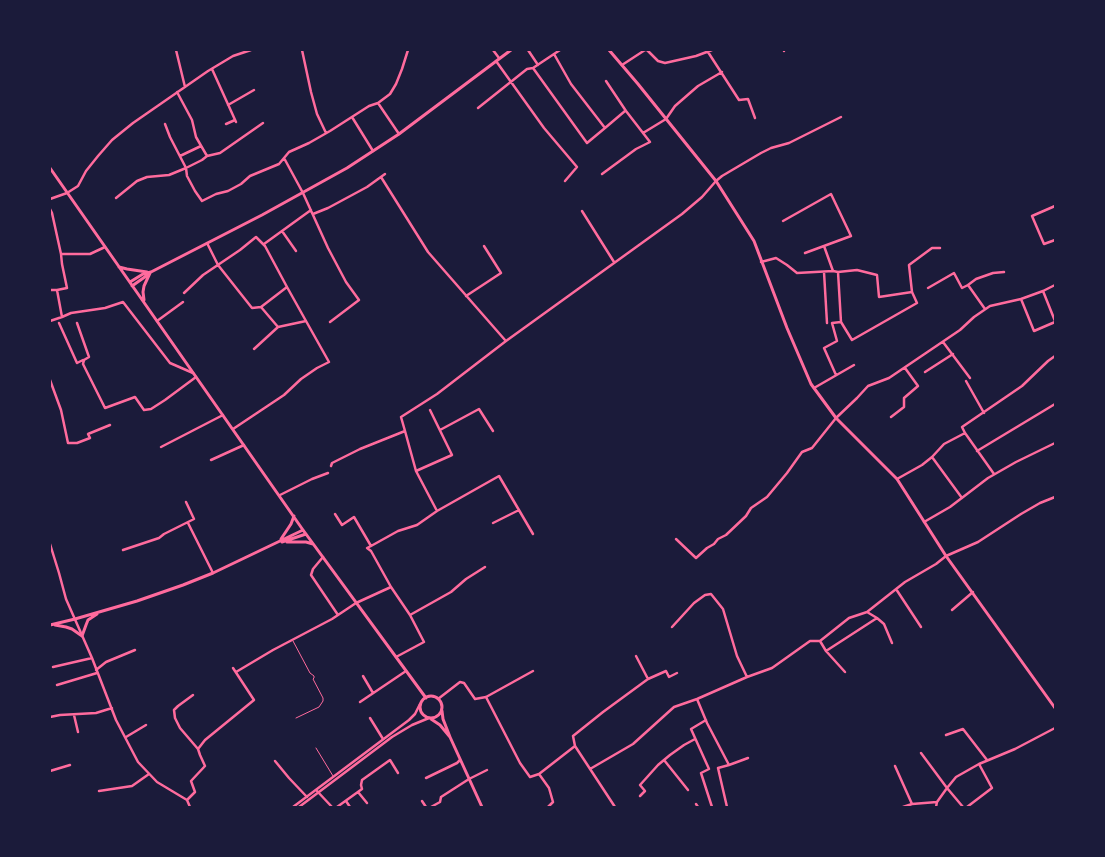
<!DOCTYPE html>
<html>
<head>
<meta charset="utf-8">
<style>
	body { margin:0 }
	#map { position:relative; width:1105px; height:857px; overflow:hidden; background:#1b1b3a; font-family:"Times New Roman",serif }
	canvas { display:block }
	.frame { position:absolute; inset:0; border:51px solid #1b1b3a; pointer-events:none }
</style>
</head>
<body>
<div id="map">
<canvas width="1105" height="857"></canvas>
<div class="frame"></div>
</div>
<script>
const ctx = document.querySelector('canvas').getContext('2d');
ctx.lineJoin = 'round';
function toPath(rows) {
  const path = new Path2D();
  for (const r of rows) {
    if (r.length === 3) {
      path.moveTo(r[0] + r[2], r[1]);
      path.arc(r[0], r[1], r[2], 0, 2 * Math.PI);
      continue;
    }
    path.moveTo(r[0], r[1]);
    for (let i = 2; i < r.length; i += 2) path.lineTo(r[i], r[i + 1]);
  }
  return path;
}
function trace(path, color, width, dash) {
  ctx.strokeStyle = color;
  ctx.lineWidth = width;
  ctx.lineCap = dash ? 'butt' : 'round';
  ctx.setLineDash(dash || []);
  ctx.stroke(path);
}
trace(toPath([
	[293,641,310,673,314,676,314,678,313,679,323,698,323,701,319,707,296,718],
	[316,748,333,776]
]), '#ff6b9d', 1);
trace(toPath([
	[176,50,185,87],
	[302,50,311,92,317,114,326,133],
	[493,50,499,58],
	[528,50,538,65],
	[784,50,784,51],
	[708,52,739,100,748,99,755,118],
	[554,54,571,84,605,128,587,143],
	[496,61,544,128,577,167,565,181],
	[622,65,645,50,647,50,658,61,665,63,696,56,712,50],
	[533,68,587,143],
	[212,69,236,122],
	[177,92,192,120,196,137,207,156],
	[378,103,399,134],
	[228,105,254,90],
	[478,108,527,69,533,68,560,50],
	[352,117,373,151],
	[263,123,220,153,207,156,202,160,186,168,187,176,195,191,202,201,216,194,228,191,241,184,250,176,279,164,289,152,309,143,330,131,369,106,378,103,390,94,396,84,402,69,408,50],
	[226,124,235,120],
	[605,128,625,111],
	[643,133,666,119,675,106,698,86,722,72],
	[180,156,201,146],
	[284,158,303,193,328,248,346,282,359,300,330,322],
	[602,174,636,149,650,142,626,111,606,81],
	[381,177,428,252,505,340],
	[116,198,137,181,147,177,169,175,186,168,170,137,165,124],
	[50,199,67,193,78,186,86,171,98,156,112,140,133,123,208,71,233,56,251,50],
	[1055,206,1032,216,1044,244,1055,240],
	[50,209,52,213,61,254,62,264,67,288,57,290],
	[582,211,614,262],
	[313,214,328,208,367,187,385,174],
	[783,221,831,194,851,236,805,253],
	[282,231,296,251],
	[207,243,218,265,252,308,261,307,287,287,306,321],
	[264,244,311,210],
	[824,246,833,271,838,272,841,322,832,323,837,341,824,348,836,375],
	[61,254,90,254,105,247],
	[761,262,776,258,787,265,797,273,833,271],
	[824,272,827,323],
	[838,272,857,270,877,275,879,297,912,292],
	[968,285,976,279,993,273,1004,272],
	[928,288,954,273,962,288,968,285,985,309],
	[50,290,57,290,62,317,50,321],
	[1043,291,1055,285],
	[184,293,203,275,240,250,256,237,265,246,287,287],
	[466,296,501,273,484,246],
	[261,307,278,327],
	[62,317,71,313,105,308,123,302,170,363,193,373],
	[157,321,183,302],
	[1055,321,1043,291,1021,299,1034,331,1055,322],
	[841,322,852,340,917,303,912,292,909,265,932,248,940,248],
	[59,323,77,363,83,360],
	[77,323,89,357,84,360,83,364,105,408,135,397,144,410,151,409,165,400,196,377],
	[943,342,970,378],
	[925,372,953,354],
	[50,380,61,410,68,443,77,443,90,438,88,434,110,425],
	[966,381,984,413],
	[814,388,854,365],
	[430,410,452,455,416,471,437,511],
	[891,417,904,407,904,398,918,386,905,368],
	[233,429,284,395,301,379,317,368,329,362,306,321,278,327,254,349],
	[440,430,479,409,493,431],
	[405,431,401,417,437,394,506,341,682,214,702,197,716,181,722,176,761,153,771,148,789,143,841,117],
	[965,433,994,474],
	[161,447,223,415],
	[977,451,1055,404],
	[932,457,962,498],
	[211,460,244,445],
	[331,466,332,463,360,449,405,431,416,471],
	[897,479,922,465,932,457,944,444,965,433,962,427,1022,386,1048,361,1055,356],
	[280,495,312,479,328,473],
	[335,514,342,525,354,517,371,546,367,548,371,551,391,587,410,615,424,642,396,657],
	[924,522,950,507,988,478,1016,462,1055,443],
	[188,523,213,573],
	[493,523,519,510],
	[676,539,696,558,707,548,714,544,718,539,726,535,746,516,751,508,767,497,787,473,802,452,812,448,836,418,857,398,868,386,889,378,960,330,974,317,990,306,1021,299],
	[50,544,59,573,66,599,92,658,116,720,138,762,157,782,187,800,190,807],
	[371,546,398,531,417,525,437,511,499,476,533,534],
	[123,550,159,538,164,534,194,519,186,502],
	[323,557,313,569,311,575,338,615],
	[896,589,921,627],
	[952,610,973,592],
	[867,612,905,582,936,564,946,556,978,542,1021,514,1040,503,1055,497],
	[410,615,451,592,466,579,485,567],
	[672,627,694,603,705,595,711,594,723,609,737,656,747,677],
	[820,641,849,618,867,612,877,618,884,624,892,643],
	[820,641,826,651,845,672],
	[826,651,877,618],
	[53,667,92,658],
	[96,670,106,662,135,650],
	[236,672,273,650,332,619,356,603,391,587],
	[363,676,373,693],
	[648,679,666,671,669,677,677,673],
	[57,685,97,673],
	[486,697,520,763,530,777,539,774],
	[438,699,460,682,464,683,475,699,486,697,533,671],
	[697,699,707,723,729,765,718,768,727,807],
	[360,702,406,671],
	[74,715,78,732],
	[50,717,60,715,96,713,112,708],
	[370,718,383,739],
	[706,720,691,729,709,769,701,773,712,807],
	[946,735,963,729,987,760],
	[126,737,146,725],
	[575,746,573,736,603,712,648,679,636,656],
	[198,749,205,740,254,700,233,668],
	[921,753,947,788,937,802,936,807],
	[664,760,688,790],
	[275,761,289,778,307,797],
	[729,765,748,758],
	[895,766,912,804,903,807],
	[590,769,633,744,674,707,697,699,747,677,772,668,810,641,820,641],
	[50,771,70,765],
	[426,778,457,763,460,760],
	[99,791,132,786,149,774],
	[317,791,332,807],
	[358,792,367,803],
	[640,796,645,791,640,785,658,765,670,755,684,745,695,739],
	[187,800,195,792,191,781,205,766,200,755,198,749,180,728,175,718,174,710,178,706,193,695],
	[346,801,350,807],
	[422,801,426,807],
	[696,804,698,807],
	[912,804,937,802],
	[337,807,362,789,361,785,362,780,390,760,398,773],
	[431,807,440,802,441,797,469,779,487,770],
	[548,807,553,802,549,788,539,774,575,746,615,807],
	[963,807,947,788,956,777,979,764,1015,749,1055,728],
	[967,807,992,788,979,764]
]), '#ff6b9d', 2.5);
trace(toPath([
	[293,807,409,720,415,714,420,704],
	[299,807,392,737,412,725,429,718]
]), '#ff6b9d', 2.5);
trace(toPath([
	[609,50,638,84,716,181,754,241,787,328,811,384,836,418,897,479,946,556,1055,708],
	[50,168,303,530,426,698],
	[119,267,127,269,147,272],
	[130,282,143,274,151,272,262,215,347,168,399,134,511,50],
	[132,286,149,274],
	[144,300,143,292,144,286,150,273],
	[281,539,291,524,294,516],
	[282,542,306,534],
	[287,542,306,542,313,544],
	[50,625,75,619,137,601,183,585,213,573,303,530],
	[55,625,66,627,72,629,82,636,86,625,88,620,97,614],
	[431,707,11],
	[431,719,440,725,450,737,443,719,442,711],
	[450,737,482,807]
]), '#ff6b9d', 3);
</script>
</body>
</html>
